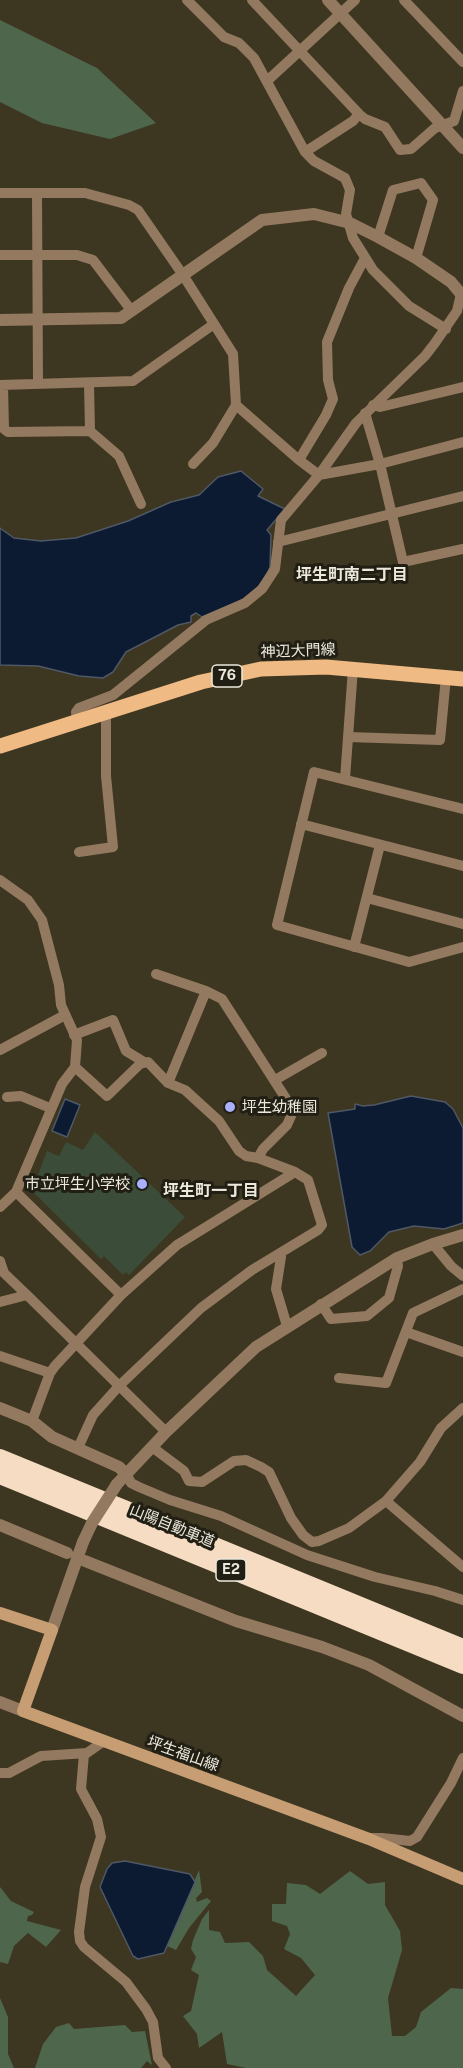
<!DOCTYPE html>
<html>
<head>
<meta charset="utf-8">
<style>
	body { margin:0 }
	canvas { display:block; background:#3d3621 }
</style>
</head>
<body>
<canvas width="463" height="2068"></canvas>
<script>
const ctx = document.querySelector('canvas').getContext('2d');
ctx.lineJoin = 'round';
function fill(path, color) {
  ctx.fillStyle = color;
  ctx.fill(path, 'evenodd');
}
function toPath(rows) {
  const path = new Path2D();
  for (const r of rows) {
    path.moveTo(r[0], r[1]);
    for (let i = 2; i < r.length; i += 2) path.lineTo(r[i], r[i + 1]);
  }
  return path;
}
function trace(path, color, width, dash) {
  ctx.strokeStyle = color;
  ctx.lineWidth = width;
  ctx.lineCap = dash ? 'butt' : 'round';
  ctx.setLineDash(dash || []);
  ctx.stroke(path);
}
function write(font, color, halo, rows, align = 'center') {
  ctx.font = font + ' "Public Sans","Noto Sans JP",sans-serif';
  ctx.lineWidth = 6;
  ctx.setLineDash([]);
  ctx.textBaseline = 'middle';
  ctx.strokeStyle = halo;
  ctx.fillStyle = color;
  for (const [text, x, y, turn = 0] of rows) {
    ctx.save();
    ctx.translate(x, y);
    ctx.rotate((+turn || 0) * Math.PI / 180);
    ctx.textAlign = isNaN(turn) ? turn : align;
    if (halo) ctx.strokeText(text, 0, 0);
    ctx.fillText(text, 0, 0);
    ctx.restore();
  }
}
fill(toPath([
	[95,1132,185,1217,129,1275,126,1272,123,1275,104,1256,101,1259,32,1191,47,1151,59,1156,66,1142,83,1150]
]), '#3b4d39');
fill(toPath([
	[0,20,97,68,156,123,110,139,42,123,0,102],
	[199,1870,202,1892,196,1898,197,1902,207,1898,211,1901,189,1928,176,1950,167,1946],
	[350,1871,368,1884,385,1882,385,1905,400,1931,402,1950,388,1998,392,2036,405,2036,416,2027,421,2012,451,1988,463,1989,463,2068,246,2068,227,2064,222,2032,199,2048,197,2034,183,2016,191,2011,199,1975,191,1970,196,1957,191,1949,193,1940,202,1919,209,1910,209,1930,220,1932,225,1943,249,1942,263,1956,267,1970,296,1996,315,1975,301,1958,284,1949,290,1934,287,1926,272,1921,272,1904,286,1904,287,1883,306,1885,320,1894],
	[0,1887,11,1901,34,1912,32,1915,28,1916,27,1921,61,1930,46,1947,28,1933,14,1946,8,1964,0,1962],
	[0,1998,8,2017,8,2054,14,2068,0,2068],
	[69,2023,74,2029,125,2025,132,2032,145,2031,152,2065,147,2061,141,2068,35,2068,43,2044,56,2027]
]), '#4e664c');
const water = toPath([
	[241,471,263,489,258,496,285,509,267,530,271,535,270,567,266,577,254,592,242,600,202,617,196,613,191,616,191,622,178,625,126,652,113,672,103,678,79,676,38,666,0,665,0,528,14,538,41,541,76,538,128,521,171,502,199,495,218,477,241,471],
	[411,1096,445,1102,453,1109,463,1128,463,1223,444,1229,414,1226,389,1232,370,1251,360,1255,352,1247,328,1113,355,1109,355,1104,363,1106,374,1105,411,1096],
	[65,1099,80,1105,67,1137,52,1131,65,1099],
	[125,1861,190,1874,195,1882,164,1953,138,1959,133,1956,100,1887,107,1869,112,1863,125,1861]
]);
fill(water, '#0c1a32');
trace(water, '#4f5865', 1.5);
trace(toPath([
	[187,0,224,37,239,43,254,58,305,152,314,161,345,178,350,190,346,214,353,238,373,270,409,306,446,329],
	[252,0,359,114,365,119,385,127,400,150,411,149,435,128,454,121,463,91],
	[404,0,463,62],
	[267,81,355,0],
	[305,152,353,121,359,114],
	[0,193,85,193,129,205,138,210,183,275,233,354,236,405,213,443,193,464],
	[37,193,38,383],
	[378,237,393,190,421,183,433,200,416,258],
	[0,255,77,255,93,260,131,310],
	[89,383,90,431,119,456,141,504],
	[0,385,133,381,214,324],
	[3,385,4,429,8,432,90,431],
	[236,405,299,460,319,475,380,464,463,442],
	[373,405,380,407,463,387],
	[365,413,380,464,403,562,463,549],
	[299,460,326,415,333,399,328,380,327,342,349,288,365,258],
	[278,542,463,496],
	[77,721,76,712,79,708,113,695,206,620,245,603,262,589,275,569,281,520,319,475,356,423,425,356,435,343,457,311,461,294],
	[348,737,440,740,446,677],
	[345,779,353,668],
	[463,809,314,772,277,925,409,962,463,947],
	[301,824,463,866],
	[79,852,113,847,106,776,106,712],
	[0,880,28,900,42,920,59,985,61,1005,77,1040,75,1067,62,1084,16,1192],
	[367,898,463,924],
	[354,947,380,845],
	[156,974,206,991,222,999,290,1105,291,1116,287,1125,263,1149,258,1158],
	[74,1035,113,1020,126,1051,144,1062],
	[0,1050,65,1015],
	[75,1067,107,1096,140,1064,148,1062,168,1083,185,1090,219,1121,239,1151,246,1156,258,1158,295,1172],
	[275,1080,322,1053],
	[168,1083,206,991],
	[7,1097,21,1096,50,1108],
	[0,1207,16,1192,121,1295],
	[433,1244,451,1266,463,1276],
	[280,1255,281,1257,276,1289,287,1326],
	[0,1261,4,1273,27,1295],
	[0,1302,27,1295,166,1432],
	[321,1304,331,1319,367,1316,389,1298,398,1266,397,1258],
	[406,1332,463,1352],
	[0,1356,50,1373],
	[339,1378,386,1383,413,1313,463,1289],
	[32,1421,50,1373,55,1366,121,1295,177,1245,295,1172,308,1180,322,1225,318,1230,252,1270,201,1308,119,1386,93,1415,78,1448],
	[152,1447,184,1471,189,1481,202,1482,234,1461,246,1460,261,1467,269,1472,291,1518,303,1535,312,1542,319,1541,349,1528,386,1501,420,1462,441,1428,463,1408],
	[127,1475,131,1483,139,1487,170,1500,221,1516,307,1555,375,1577,435,1591,463,1600],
	[386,1501,463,1567],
	[87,1753,84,1754,81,1789,97,1819,101,1837,85,1887,79,1932,80,1941,84,1947,126,1982,146,2009,153,2022,158,2058,166,2068],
	[0,1773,9,1773,41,1756,87,1753,104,1741],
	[369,1838,382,1838,410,1841,417,1837,451,1783,463,1758]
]), '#93795f', 10);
trace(toPath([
	[328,0,463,148],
	[0,320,121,318,262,220,314,214,350,223,378,237,416,258,451,282,461,294],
	[0,1408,32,1421,52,1437,119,1467,127,1475],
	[117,1484,166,1432,256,1347,397,1258,433,1244,463,1235],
	[0,1525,67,1553],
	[85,1561,236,1621,322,1647,369,1665,463,1716],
	[52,1630,83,1542],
	[0,1702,23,1711]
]), '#93795f', 12);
trace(toPath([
	[0,1613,52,1630,23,1711,369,1839,463,1879]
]), '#c79e73', 12);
trace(toPath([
	[0,746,201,682,261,669,326,667,463,679]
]), '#efba83', 15);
trace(toPath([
	[0,1458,463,1648],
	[0,1475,463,1665]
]), '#f6dcc3', 18);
trace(toPath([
	[83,1542,92,1523,117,1484]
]), '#93795f', 12);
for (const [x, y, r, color] of [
	[230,1107,6,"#a9b0fc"],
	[142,1184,6,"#a9b0fc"]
]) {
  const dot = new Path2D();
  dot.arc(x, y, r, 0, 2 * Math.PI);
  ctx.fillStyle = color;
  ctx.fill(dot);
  trace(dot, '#211e14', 2);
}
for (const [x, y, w] of [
	[227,676,30],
	[231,1570,30]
]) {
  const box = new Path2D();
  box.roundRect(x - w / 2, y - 11, w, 22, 4.5);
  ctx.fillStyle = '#211e14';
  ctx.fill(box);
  trace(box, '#ece9dc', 1.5);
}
write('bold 14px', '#ece9dc', null, [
	["76",227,676],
	["E2",231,1570]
]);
write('15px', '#ece9dc', '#211e14', [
	["神辺大門線",298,651,-2],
	["山陽自動車道",172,1526,22],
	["坪生福山線",183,1754,20]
]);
write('15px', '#ece9dc', '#211e14', [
	["坪生幼稚園",242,1107],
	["市立坪生小学校",130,1184,"right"]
], 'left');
write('bold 16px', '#ece9dc', '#211e14', [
	["坪生町南二丁目",352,575],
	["坪生町一丁目",211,1191]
]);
</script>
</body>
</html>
